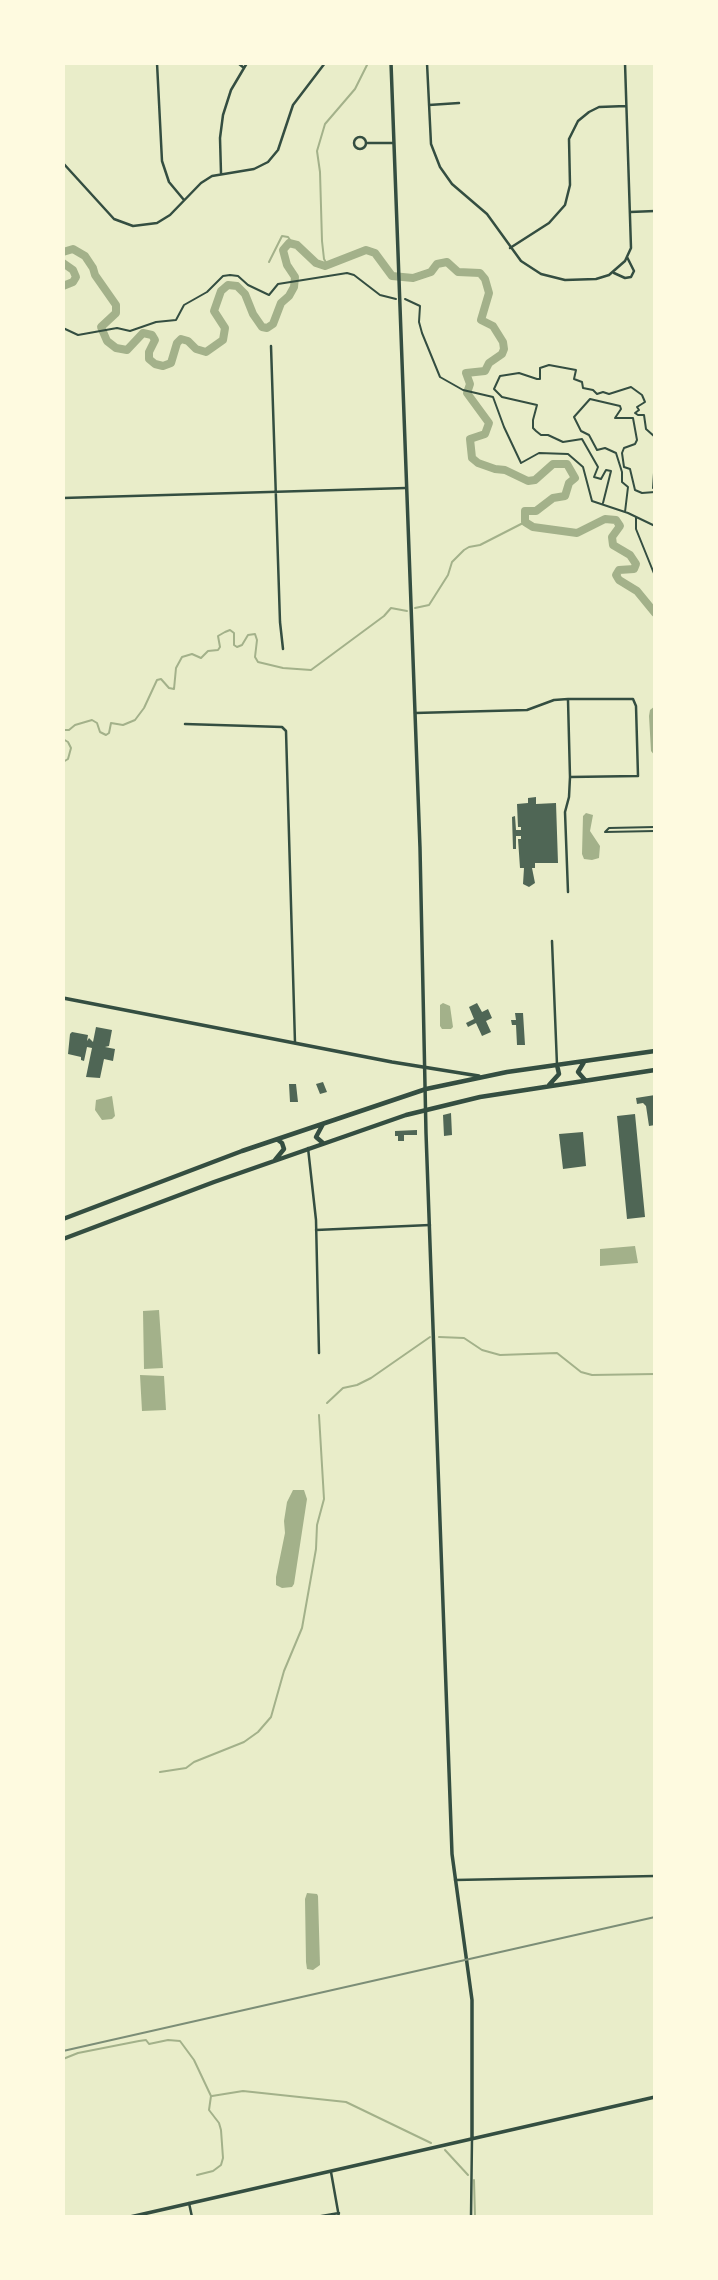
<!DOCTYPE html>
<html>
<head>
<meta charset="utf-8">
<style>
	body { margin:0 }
	#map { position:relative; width:718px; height:2280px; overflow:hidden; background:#e9edc9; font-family:Raleway,sans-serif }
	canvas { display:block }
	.frame { position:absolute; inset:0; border:65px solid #fefae0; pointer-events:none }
</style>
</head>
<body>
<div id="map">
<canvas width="718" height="2280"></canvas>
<div class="frame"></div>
</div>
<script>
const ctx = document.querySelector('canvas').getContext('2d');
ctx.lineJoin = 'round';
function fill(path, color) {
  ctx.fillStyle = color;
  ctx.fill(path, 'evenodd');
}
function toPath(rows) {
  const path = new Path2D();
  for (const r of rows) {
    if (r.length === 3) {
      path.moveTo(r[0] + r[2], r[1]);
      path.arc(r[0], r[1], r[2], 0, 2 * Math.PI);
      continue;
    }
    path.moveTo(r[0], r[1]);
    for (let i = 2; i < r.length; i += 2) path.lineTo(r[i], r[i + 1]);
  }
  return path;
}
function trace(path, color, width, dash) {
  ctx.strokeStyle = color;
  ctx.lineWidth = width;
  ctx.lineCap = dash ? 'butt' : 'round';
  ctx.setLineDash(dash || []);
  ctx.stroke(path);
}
fill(toPath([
	[655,706,655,756,651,751,649,716,650,710],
	[586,813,593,815,590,831,600,846,599,858,592,860,584,859,582,854,583,816],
	[443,1003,450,1006,453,1027,451,1029,442,1029,440,1026,440,1005],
	[112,1096,115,1116,112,1119,102,1120,95,1110,96,1100],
	[635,1246,638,1263,600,1266,600,1249],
	[159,1310,163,1368,144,1369,143,1311],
	[140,1375,164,1376,166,1410,142,1411],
	[293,1490,304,1490,307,1499,294,1584,292,1587,282,1588,276,1585,276,1577,285,1533,284,1521,287,1502],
	[307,1893,317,1894,318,1896,320,1965,313,1970,307,1969,306,1962,305,1899]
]), '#a3b18a');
trace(toPath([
	[269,262,282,236,288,237,293,244],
	[328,266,324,259,322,241,320,172,317,151,325,124,355,89,368,63],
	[415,608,429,605,448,575,452,562,464,550,469,547,480,545,525,522],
	[63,730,69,730,75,725,92,720,97,723,100,732,106,735,109,733,111,723,123,725,135,720,144,708,157,680,161,679,169,688,174,689,176,668,182,657,192,654,201,658,208,651,218,650,220,647,218,636,225,632,230,630,234,633,234,645,237,647,242,645,248,635,255,634,257,640,255,657,258,662,283,668,311,670,384,616,391,608,407,611],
	[63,739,68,742,71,748,68,759,63,762],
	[439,1337,464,1338,482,1350,500,1355,557,1353,581,1372,592,1375,655,1374],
	[327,1403,343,1388,357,1385,371,1378,430,1337],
	[160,1772,186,1768,194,1762,244,1742,258,1732,271,1717,284,1671,302,1628,316,1549,317,1525,324,1499,319,1415],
	[63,2059,78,2053,139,2041,146,2040,149,2044,168,2040,180,2041,194,2060,211,2096,209,2110,219,2123,221,2130,223,2158,221,2165,213,2171,197,2175],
	[212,2096,243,2091,346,2102,431,2143],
	[445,2150,468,2175],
	[474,2180,475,2217]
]), '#a3b18a', 2);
trace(toPath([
	[63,252,73,249,85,256,93,268,95,275,116,305,116,313,101,327,107,341,116,348,127,350,143,333,152,335,155,340,149,352,149,359,155,364,163,366,171,363,177,343,181,339,188,341,196,349,206,352,223,340,225,328,214,311,221,291,228,285,237,286,245,294,253,314,262,327,267,328,273,324,281,303,289,296,294,287,295,277,287,265,283,250,289,243,297,245,316,263,325,266,366,250,375,253,392,276,413,278,431,272,437,264,447,262,458,272,480,273,485,279,489,293,481,320,493,326,503,342,504,349,502,354,489,363,485,371,466,373,470,384,467,393,489,423,485,434,470,439,472,458,478,463,495,469,505,470,528,481,535,480,553,464,567,464,575,478,569,483,565,496,553,498,536,511,525,511,525,522,533,527,577,533,605,519,616,520,620,526,612,537,613,545,630,555,636,564,634,569,619,570,616,575,619,580,637,591,655,613],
	[63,263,73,270,76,277,73,282,63,286]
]), '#a3b18a', 8);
fill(toPath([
	[536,797,536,804,556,803,558,863,535,863,535,868,532,868,535,883,529,887,523,884,524,868,520,868,518,839,521,839,521,836,516,836,516,849,513,849,512,817,515,816,516,830,521,830,521,827,518,827,517,804,528,803,528,798],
	[477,1003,482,1012,488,1009,492,1018,486,1021,491,1032,482,1036,476,1023,468,1027,466,1023,474,1019,469,1007],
	[515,1013,523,1013,525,1045,517,1045,516,1025,512,1025,511,1020,516,1020],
	[96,1027,112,1030,109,1046,105,1047,115,1049,113,1061,104,1059,100,1078,86,1077,92,1048,87,1047,84,1061,81,1060,81,1057,68,1054,70,1034,72,1032,88,1035,87,1041,89,1038,93,1042],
	[323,1082,327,1092,320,1094,316,1084],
	[289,1084,296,1084,298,1102,290,1102],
	[655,1095,655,1125,649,1126,646,1106,643,1103,637,1104,636,1098],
	[451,1113,452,1135,444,1136,443,1115],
	[635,1114,645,1217,627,1219,617,1116],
	[417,1130,417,1135,404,1135,404,1141,398,1141,398,1136,395,1136,395,1131],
	[583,1132,586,1166,563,1169,559,1134]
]), '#4f6655');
trace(toPath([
	[405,299,420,306,419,322,422,333,440,377,463,390,493,397,504,427,521,463,539,453,568,454,583,467,592,501,628,513,655,526],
	[63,328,78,335,117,328,130,331,156,322,176,320,184,305,207,292,223,276,230,275,238,276,248,285,269,295,278,284,347,273,354,275,380,295,396,299],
	[653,488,655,458],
	[603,503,611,471,606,470,601,479,594,477,598,467,582,439,563,442,548,435,541,435,536,431,533,428,533,420,537,405,502,397,494,389,500,376,519,373,537,379,540,379,540,368,549,365,576,370,574,379,582,382,583,388,593,390,597,394,603,392,609,394,631,387,642,395,645,402,637,407,639,410,635,413,638,415,644,415,646,429,655,437],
	[625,512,628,487,622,482,622,472,616,453,605,448,597,450,589,435,581,431,574,417,590,399,620,406,621,409,615,418,633,418,637,440,635,444,624,448,622,453,624,467,630,469,635,490,642,493,655,492],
	[636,518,636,529,655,576],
	[655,827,609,828,605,832,655,831]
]), '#344e41', 2);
trace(toPath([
	[157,63,162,161,169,182,184,200],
	[238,63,244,68],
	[427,63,431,144,440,167,452,184,487,214,521,261,541,274,565,280,596,279,609,275,625,261,631,248,625,63],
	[429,105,459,103],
	[360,143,6],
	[366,143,393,143],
	[63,163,114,219,133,226,157,223,170,215,201,183,212,176,254,169,268,162,278,150,293,105,325,63],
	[221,173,220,138,223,115,231,90,247,63],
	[630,212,655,211],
	[510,248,549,223,565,205,570,185,569,139,578,121,589,112,599,107,626,106],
	[614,273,625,278,631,277,634,271,627,257],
	[271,346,280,622,283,649],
	[63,498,406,488],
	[568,700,570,777],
	[415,713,527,710,554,700,568,699,633,699,636,706,638,776,570,777,569,797,565,812,568,892],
	[185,724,282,727,286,731,295,1043],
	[552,941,557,1065],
	[308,1148,316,1220,319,1353],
	[316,1230,430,1225],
	[455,1880,655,1876],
	[331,2172,339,2217],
	[189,2203,192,2217],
	[316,2217,339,2213],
	[471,2217,472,2138]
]), '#344e41', 2.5);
trace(toPath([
	[391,63,420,848,426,1133,452,1854,472,2000,472,2138],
	[130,2217,655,2097]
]), '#344e41', 3.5);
trace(toPath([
	[63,998,392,1062,479,1076]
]), '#344e41', 3.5);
trace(toPath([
	[584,1062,578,1072,585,1080],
	[549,1085,559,1074,557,1065],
	[323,1143,316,1137,323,1124],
	[275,1160,284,1149,282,1143,278,1140],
	[63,1219,242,1151,426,1089,507,1072,655,1051],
	[63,1239,214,1182,406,1115,480,1097,655,1070]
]), '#344e41', 4.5);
trace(toPath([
	[63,2051,655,1917]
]), '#7c8e77', 2);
</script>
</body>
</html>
